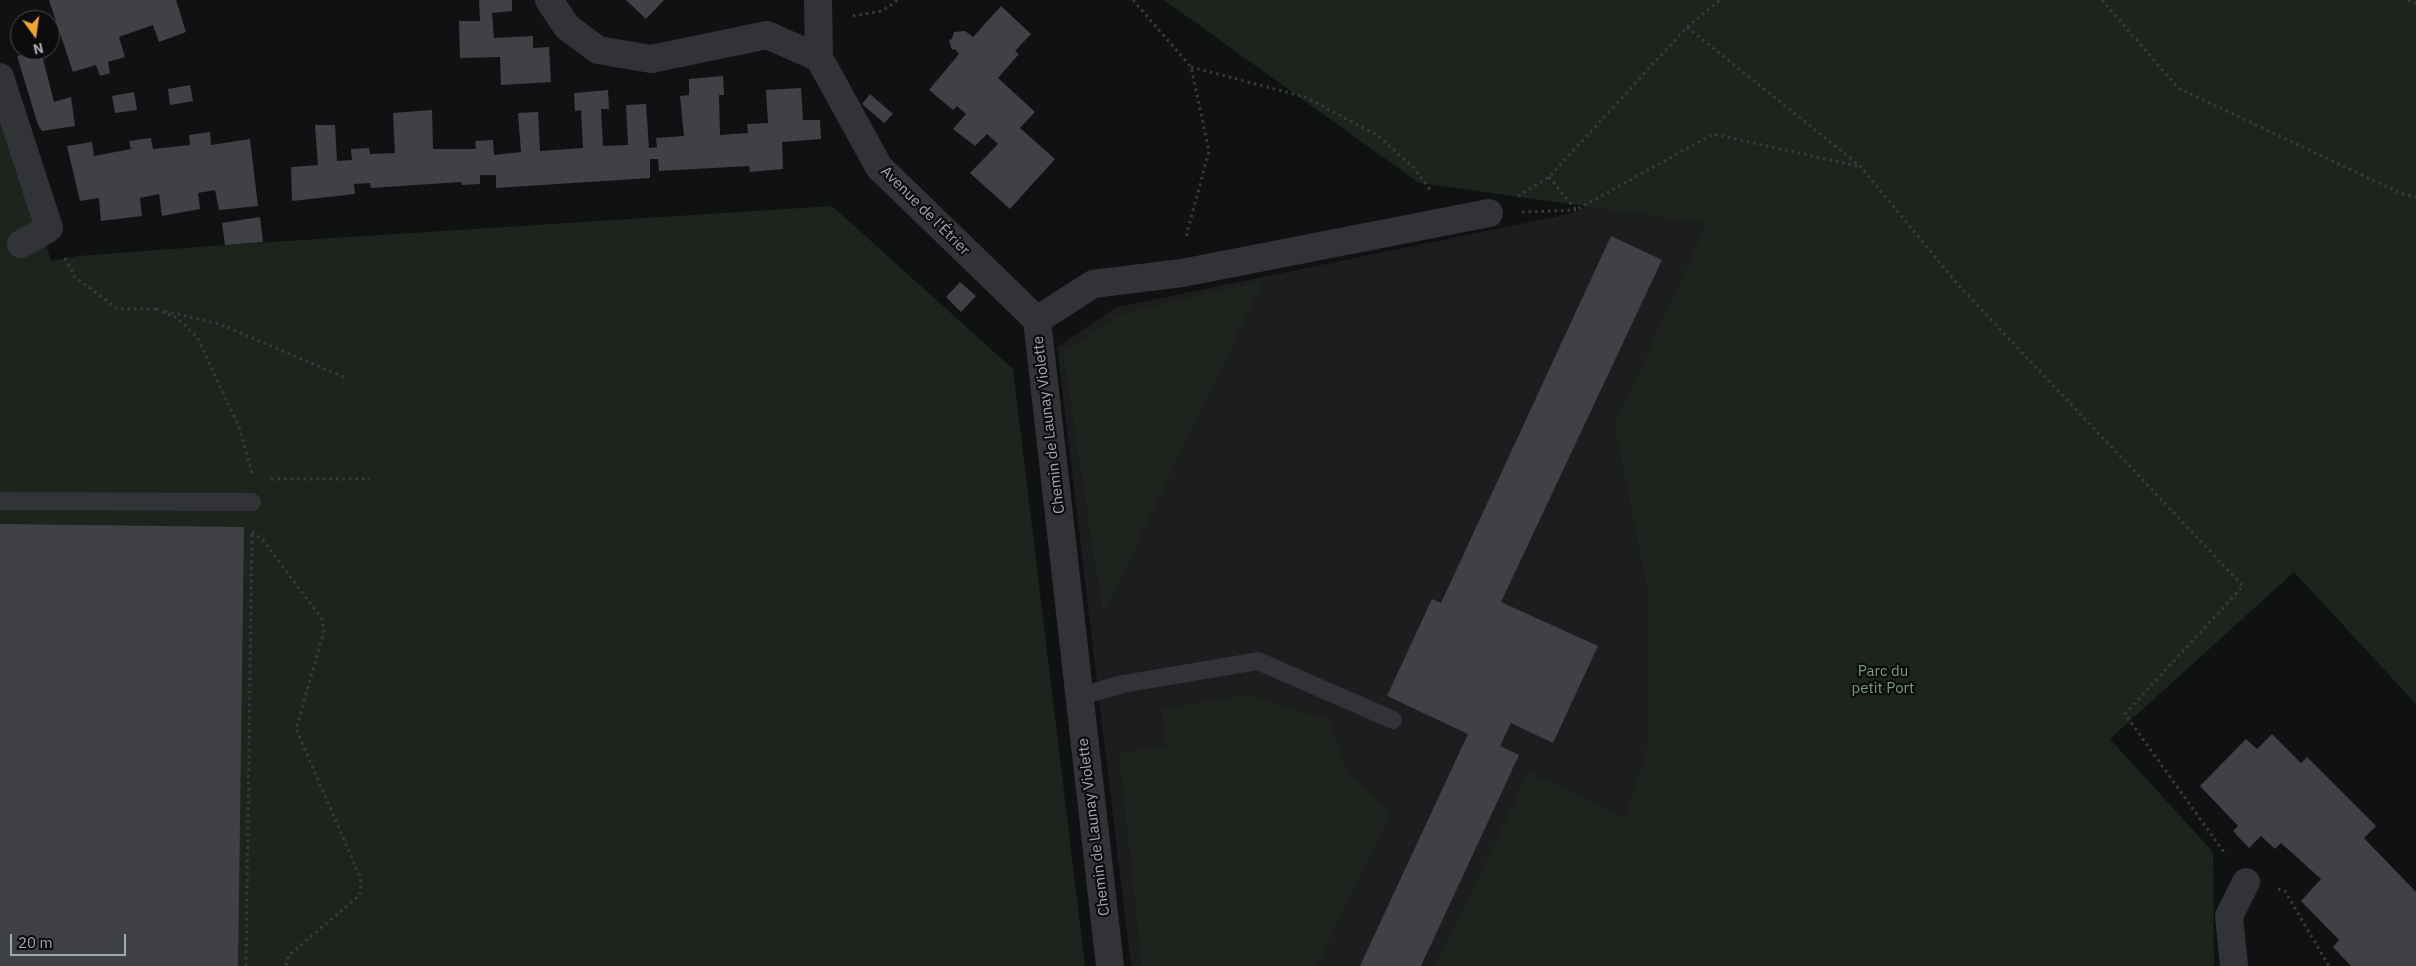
<!DOCTYPE html>
<html>
<head>
<meta charset="utf-8">
<style>
	body { margin:0 }
	#map { position:relative; width:2416px; height:966px; overflow:hidden; background:#101112; font-family:"IBM Plex Sans",sans-serif }
	canvas { display:block }
	.north { position:absolute; left:10px; top:10px; width:50px; height:50px; box-sizing:border-box; background:#0c0c0d; border:1px solid #484a4f; border-radius:50%; rotate:166deg; font-size:14px; font-weight:700; line-height:20px; text-align:center; color:#a2a8b2 }
	.north::after { content:''; display:block; margin:auto; width:18px; height:22px; background:#eca62e; clip-path:polygon(50% 0,100% 100%,50% 72%,0 100%) }
	.scale { position:absolute; left:10px; top:934px; width:116px; height:22px; box-sizing:border-box; border:2px solid #a2a8b2; border-top:0; padding-left:6px; font-size:15px; line-height:18px; white-space:nowrap; color:#a2a8b2; -webkit-text-stroke:4px #0c0c0d; paint-order:stroke }
</style>
</head>
<body>
<div id="map">
<canvas width="2416" height="966"></canvas>
<div class="north">N</div>
<div class="scale">20 m</div>
</div>
<script>
const ctx = document.querySelector('canvas').getContext('2d');
ctx.lineJoin = 'round';
function fill(path, color) {
  ctx.fillStyle = color;
  ctx.fill(path, 'evenodd');
}
function toPath(rows) {
  const path = new Path2D();
  for (const r of rows) {
    path.moveTo(r[0], r[1]);
    for (let i = 2; i < r.length; i += 2) path.lineTo(r[i], r[i + 1]);
  }
  return path;
}
function trace(path, color, width, dash) {
  ctx.strokeStyle = color;
  ctx.lineWidth = width;
  ctx.lineCap = dash ? 'butt' : 'round';
  ctx.setLineDash(dash || []);
  ctx.stroke(path);
}
function write(font, color, halo, rows, align = 'center') {
  ctx.font = font + ' "IBM Plex Sans",sans-serif';
  ctx.lineWidth = 4.5;
  ctx.setLineDash([]);
  ctx.textBaseline = 'middle';
  ctx.strokeStyle = halo;
  ctx.fillStyle = color;
  for (const [text, x, y, turn = 0] of rows) {
    ctx.save();
    ctx.translate(x, y);
    ctx.rotate((+turn || 0) * Math.PI / 180);
    ctx.textAlign = isNaN(turn) ? turn : align;
    if (halo) ctx.strokeText(text, 0, 0);
    ctx.fillText(text, 0, 0);
    ctx.restore();
  }
}
fill(toPath([
	[1713,151,2090,724,2212,966,1131,966,1057,347,1117,307,1569,214]
]), '#1d1d1f');
fill(toPath([
	[1164,0,2416,0,2416,704,2294,572,2110,739,2213,852,2214,966,1436,966,1529,772,1625,819,1648,743,1648,593,1615,425,1707,223,1419,183],
	[0,101,51,261,78,256,225,245,832,206,1013,369,1085,966,0,966],
	[1263,281,1103,614,1063,352,1121,314],
	[1247,695,1330,720,1347,772,1389,811,1388,817,1317,966,1142,966,1119,753,1165,746,1161,709]
]), '#1d241e');
fill(toPath([
	[49,0,176,0,186,32,159,42,153,25,119,37,125,57,108,62,110,73,100,76,96,65,73,72],
	[479,0,512,0,512,11,492,13,494,38,533,36,533,48,549,47,551,82,501,85,500,57,460,58,459,21,480,21],
	[626,0,664,0,646,19],
	[1001,6,1031,34,1015,51,1019,54,998,78,1035,112,1020,128,1055,159,1010,209,970,173,998,144,987,134,975,146,953,129,966,114,957,106,953,110,929,90,959,54,955,49,952,50,949,40,952,39,954,32,965,31,973,37],
	[41,51,54,102,71,97,75,126,42,131,38,125,17,56],
	[723,76,724,95,719,95,720,135,748,133,747,124,768,123,766,90,801,88,803,120,820,120,821,139,782,142,783,169,750,172,749,166,659,171,658,159,650,159,650,178,496,188,496,175,480,175,480,184,462,185,461,182,371,188,370,183,354,184,355,194,292,201,291,167,318,165,315,125,335,125,337,161,352,160,351,149,369,148,370,154,395,153,393,113,432,110,433,149,476,149,475,141,493,140,494,155,521,152,518,113,538,112,540,151,583,148,581,110,575,111,574,93,608,90,609,109,601,109,603,146,628,145,626,105,646,104,649,148,657,147,656,138,684,136,680,96,689,95,689,79],
	[190,85,193,101,170,105,168,89],
	[134,92,137,110,115,113,112,96],
	[870,94,893,114,884,123,862,104],
	[210,132,211,145,250,139,258,206,219,210,215,190,198,193,200,209,162,216,159,194,140,198,142,216,101,221,99,198,80,201,67,146,92,142,94,156,131,149,129,141,151,138,153,149,190,145,189,135],
	[260,217,263,242,225,245,222,223],
	[1611,236,1662,260,1501,602,1598,646,1553,743,1511,723,1500,746,1519,755,1421,966,1360,966,1468,734,1387,696,1432,599,1441,603],
	[960,282,976,296,961,312,946,297],
	[0,524,244,527,238,966,0,966],
	[2272,734,2301,763,2307,757,2376,826,2364,838,2416,892,2416,966,2351,966,2333,947,2339,940,2301,901,2321,879,2281,843,2275,849,2261,836,2249,848,2233,831,2238,826,2200,786,2246,739,2257,749]
]), '#3f4145');
trace(toPath([
	[1133,0,1191,67,1209,151,1186,237],
	[2102,0,2178,88,2400,193,2416,197],
	[2408,0,2416,3],
	[853,16,882,11,898,0],
	[1687,27,1720,0],
	[1191,67,1305,97,1377,135,1414,168,1431,191],
	[1549,177,1576,210,1713,134,1857,166],
	[1518,196,1549,177,1687,27,1860,166,1960,287,2243,586,2125,714,2226,855],
	[1522,212,1576,210],
	[65,258,75,277,118,309,156,309],
	[156,309,177,318,197,337,239,427,252,473],
	[165,311,219,324,346,378],
	[271,479,370,479],
	[252,532,263,540,322,619,324,631,296,729,361,879,360,895,289,955,286,966],
	[2278,889,2285,891,2329,966],
	[246,966,252,532]
]), '#383a3e', 3, [2.5, 4]);
trace(toPath([
	[0,501,252,502],
	[1080,696,1123,684,1258,661,1393,720]
]), '#323337', 18);
trace(toPath([
	[549,0,567,27,598,50,651,59,767,35,819,58],
	[818,0,819,58,879,167,1037,320],
	[0,77,49,228,21,244],
	[1110,966,1037,320,1093,284,1182,273,1489,213],
	[2234,966,2229,916,2246,882]
]), '#323337', 28);
write('15px', '#a2a8b2', '#0c0c0d', [
	["Avenue de l'Étrier",925,211,45],
	["Chemin de Launay Violette",1049,425,-97],
	["Chemin de Launay Violette",1094,827,-97]
]);
write('15px', '#799d7a', '#0c0c0d', [
	["Parc du",1883,672],
	["petit Port",1883,689]
]);
</script>
</body>
</html>
